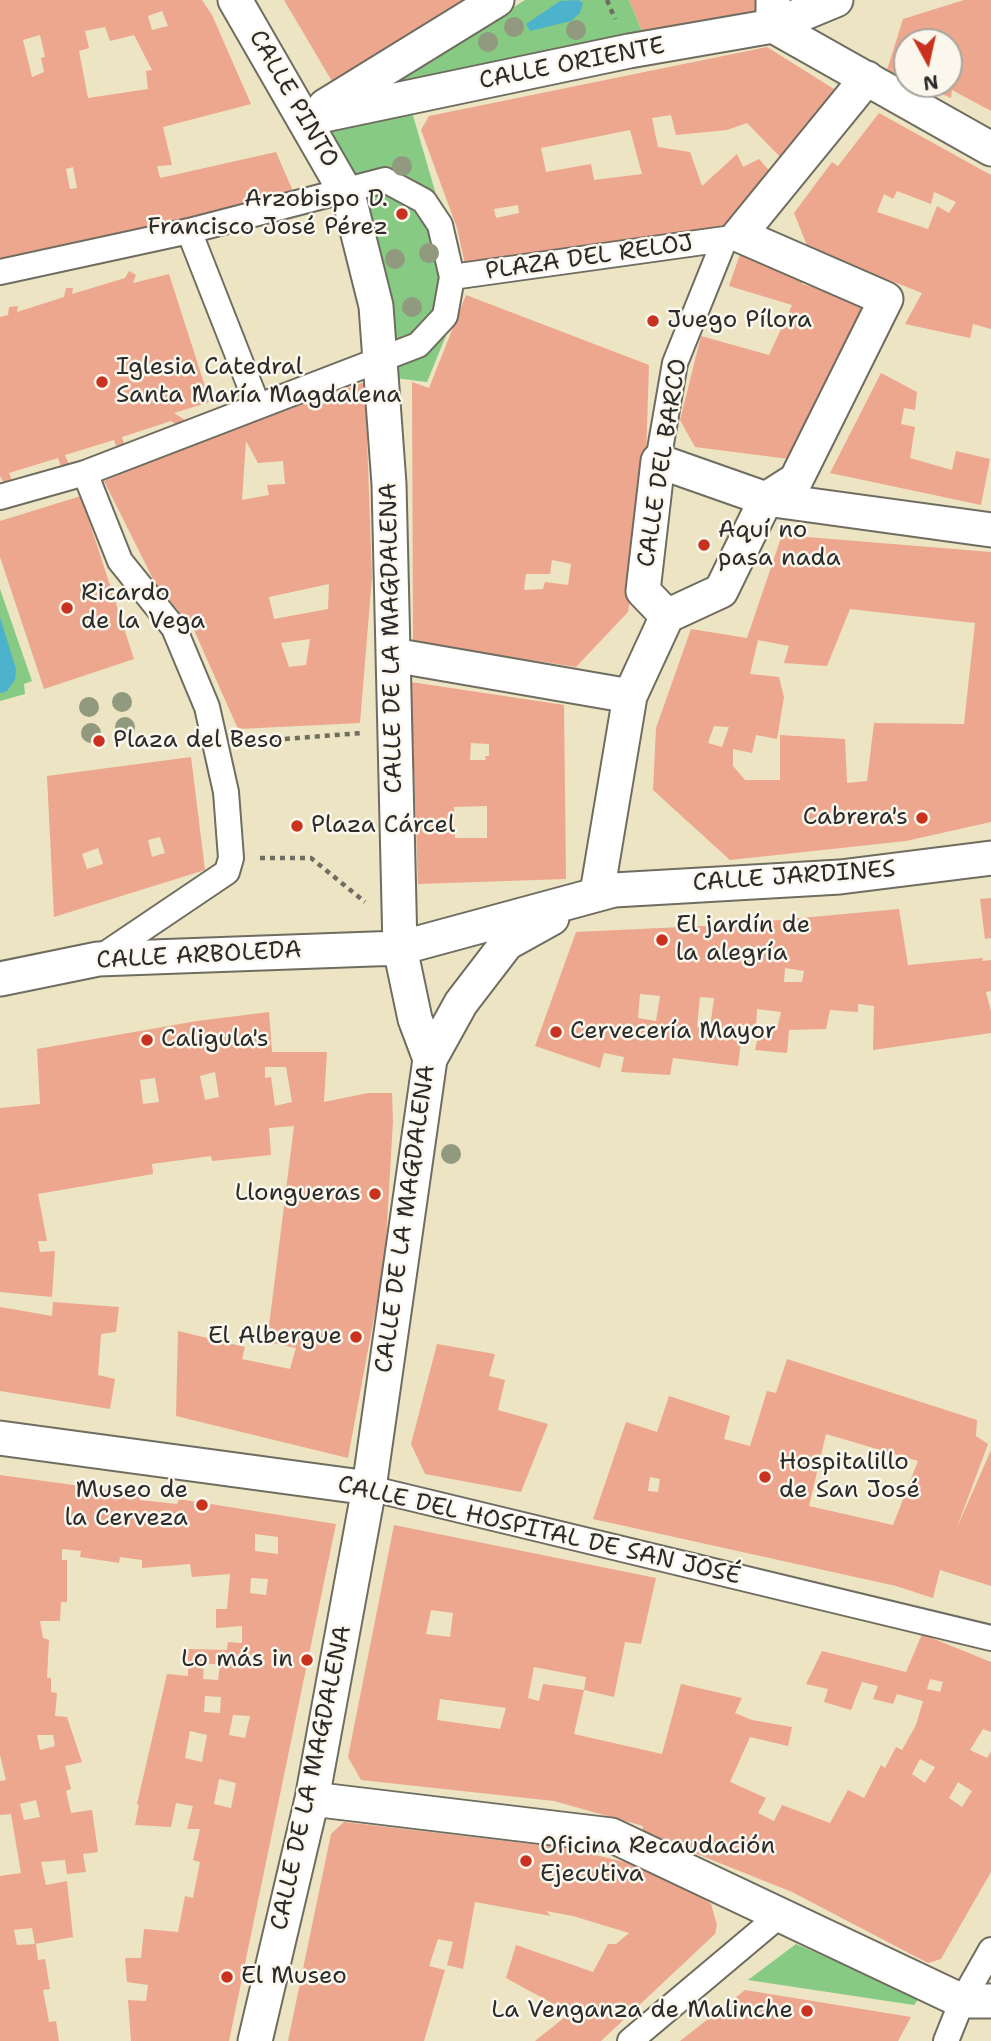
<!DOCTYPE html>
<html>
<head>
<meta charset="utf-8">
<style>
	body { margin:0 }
	#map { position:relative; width:991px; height:2041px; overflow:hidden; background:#ece4c3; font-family:"Shantell Sans",sans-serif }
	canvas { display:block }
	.north { position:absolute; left:893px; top:28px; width:70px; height:70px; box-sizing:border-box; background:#fbf7ec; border:2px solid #a8a59f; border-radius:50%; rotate:172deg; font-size:19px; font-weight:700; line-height:28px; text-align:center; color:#2b2b2b }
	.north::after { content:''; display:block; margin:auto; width:24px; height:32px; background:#c8321e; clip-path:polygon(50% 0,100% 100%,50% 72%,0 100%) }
</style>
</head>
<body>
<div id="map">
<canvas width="991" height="2041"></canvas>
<div class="north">N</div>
</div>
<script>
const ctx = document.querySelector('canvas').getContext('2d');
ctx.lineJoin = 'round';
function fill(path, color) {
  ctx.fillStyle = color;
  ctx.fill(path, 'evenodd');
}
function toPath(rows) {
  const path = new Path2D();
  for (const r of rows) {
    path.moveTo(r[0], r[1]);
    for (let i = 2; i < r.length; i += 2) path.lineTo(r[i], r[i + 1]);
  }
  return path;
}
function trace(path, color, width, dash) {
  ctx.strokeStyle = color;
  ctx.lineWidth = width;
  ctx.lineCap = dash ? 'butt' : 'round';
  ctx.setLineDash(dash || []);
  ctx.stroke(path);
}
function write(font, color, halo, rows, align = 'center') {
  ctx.font = font + ' "Shantell Sans",sans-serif';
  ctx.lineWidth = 5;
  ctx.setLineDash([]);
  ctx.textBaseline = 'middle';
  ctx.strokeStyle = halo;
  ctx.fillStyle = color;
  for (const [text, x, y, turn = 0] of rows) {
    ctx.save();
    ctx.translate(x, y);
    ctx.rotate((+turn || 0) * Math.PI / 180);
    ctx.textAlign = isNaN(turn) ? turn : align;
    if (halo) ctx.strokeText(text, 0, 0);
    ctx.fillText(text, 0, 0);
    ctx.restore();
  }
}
fill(toPath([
	[525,0,629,0,644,36,381,90],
	[412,112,448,236,452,321,427,382,395,378,328,136,340,124,398,118],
	[0,589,32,681,24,684,25,694,0,701],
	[796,1944,920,1997,914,2005,748,1980]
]), '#87ca83');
fill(toPath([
	[578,0,583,3,580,13,571,21,530,31,526,24,560,1],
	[0,617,16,669,15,680,6,692,0,693]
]), '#4db3cc');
fill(toPath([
	[0,0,202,0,212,15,251,104,163,127,172,165,157,166,160,178,276,152,296,198,0,262],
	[162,11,168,26,152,30,148,16],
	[105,27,110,41,134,35,152,70,146,71,148,89,88,98,79,51,89,48,85,31],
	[40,35,45,57,41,58,44,72,32,77,23,40],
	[73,167,77,188,70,189,66,169],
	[284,0,477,0,333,83],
	[629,0,760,0,760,12,643,33],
	[964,0,991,0,991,111,952,90,951,98,919,84,949,84,949,69,955,71,959,55,949,52,949,42,907,42,907,79,887,70,903,19],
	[767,47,842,94,789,166,747,123,727,130,676,135,671,115,652,118,658,147,690,152,702,186,737,154,743,167,759,159,774,176,739,218,721,227,465,264,457,228,421,130,429,116],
	[630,130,642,174,594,180,591,164,546,172,541,148],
	[518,205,519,213,496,218,494,209],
	[879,113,991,175,991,329,973,324,970,338,905,324,922,293,808,248,794,213,832,162,838,166],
	[897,191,931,204,934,192,956,202,949,213,937,206,928,229,877,212,884,194,893,199],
	[740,254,805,273,802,284,869,304,797,460,695,447,680,420,701,336,769,355,792,305,729,286],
	[129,271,136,275,133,283,169,274,210,402,174,413,185,420,180,427,171,421,122,437,125,447,117,449,114,440,65,455,69,465,61,467,58,458,9,473,13,483,5,485,0,476,0,317,8,315,9,307,18,306,17,312,64,297,66,288,73,288,72,294,125,278],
	[466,295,649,365,645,490,647,501,628,612,576,667,413,642,412,382,429,388],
	[552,560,571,564,568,585,545,582,543,589,524,590,526,574,550,574],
	[881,373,917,392,915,410,904,408,901,424,915,427,910,458,952,470,956,451,990,459,981,505,830,473],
	[365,382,372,577,360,723,238,729,194,630,154,581,104,481,237,425],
	[246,441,258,463,283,461,285,484,267,485,269,495,242,500],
	[329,584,328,609,274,619,269,597],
	[310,639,306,665,289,667,281,643],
	[81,496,134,659,44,689,0,557,0,521],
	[782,535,991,552,991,822,906,841,730,860,653,790,656,728,691,629,747,638],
	[850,609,975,623,964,724,874,723,867,781,847,783,845,739,780,735,780,780,745,780,733,766,733,749,752,753,756,735,777,739,784,697,779,677,750,674,758,640,789,646,784,663,827,666],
	[714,726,729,727,722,747,708,743],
	[411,682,564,705,566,879,418,884],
	[471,743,489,744,489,756,485,756,486,760,470,760],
	[487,806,487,838,455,838,454,807],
	[191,757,205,870,54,917,47,776],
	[160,837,165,853,152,857,148,840],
	[98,848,103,864,87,869,82,854],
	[991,898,991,938,985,939,980,899],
	[899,909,908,965,983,958,982,961,991,960,991,991,986,992,991,1011,991,1033,873,1050,874,1006,858,1004,858,1012,830,1010,826,1029,789,1030,787,1053,755,1050,760,1027,777,1029,781,1012,757,1009,756,1027,743,1025,738,1066,673,1058,670,1075,621,1072,624,1057,604,1053,600,1068,535,1046,576,932,724,925],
	[785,968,804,971,802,982,784,982],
	[640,994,660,996,656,1021,638,1018],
	[700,997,714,998,710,1028,697,1027],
	[269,1012,272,1052,327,1052,324,1102,368,1093,392,1093,393,1121,385,1258,348,1458,176,1416,178,1331,245,1347,242,1359,290,1369,296,1348,267,1342,294,1126,269,1128,271,1155,212,1161,211,1156,152,1164,153,1174,38,1194,47,1241,38,1241,40,1252,55,1251,52,1297,0,1292,0,1108,40,1104,37,1049,197,1021],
	[265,1067,286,1067,292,1102,275,1106,271,1077,265,1078],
	[215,1072,219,1097,205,1100,200,1076],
	[155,1078,159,1102,143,1104,140,1080],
	[53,1302,119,1307,116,1332,101,1334,98,1375,115,1379,110,1409,0,1391,0,1307,52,1316],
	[437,1344,495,1354,489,1376,505,1380,498,1410,548,1424,521,1492,425,1474,411,1444],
	[787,1359,977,1420,976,1436,988,1444,956,1530,991,1450,991,1586,940,1570,933,1598,896,1586,593,1519,626,1422,657,1432,669,1396,730,1416,724,1439,750,1446,767,1391,776,1393],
	[826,1434,918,1461,893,1525,809,1506],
	[650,1477,660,1479,658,1492,648,1491],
	[0,1475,139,1494,140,1500,177,1504,179,1499,336,1524,229,2041,131,2041,128,2000,146,2001,148,1985,127,1982,125,1958,141,1958,144,1929,178,1932,185,1896,193,1898,200,1862,193,1860,200,1829,187,1829,193,1806,176,1803,171,1827,135,1825,139,1805,137,1804,167,1674,188,1676,188,1649,227,1650,228,1642,242,1643,242,1626,216,1628,216,1609,227,1609,230,1574,192,1577,190,1564,142,1568,142,1560,120,1557,119,1563,80,1557,81,1551,62,1549,62,1560,67,1560,67,1602,61,1602,60,1621,40,1621,43,1638,49,1640,47,1678,51,1678,51,1692,57,1693,55,1716,67,1717,82,1762,65,1766,71,1789,66,1791,71,1813,92,1810,98,1852,83,1854,86,1872,67,1874,65,1860,41,1862,46,1885,67,1881,73,1937,35,1944,32,1928,14,1930,17,1945,36,1944,38,1960,45,1959,50,1989,43,1990,49,2022,56,2021,59,2041,0,2041,0,1876,21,1873,11,1814,0,1815,0,1781,6,1780,0,1755],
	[255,1534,278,1537,278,1554,255,1551],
	[251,1578,268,1579,266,1595,250,1593],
	[204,1663,220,1665,218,1680,203,1679],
	[205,1696,221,1697,220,1713,204,1712],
	[233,1715,250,1716,245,1738,229,1735],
	[190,1731,207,1735,202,1762,185,1758],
	[37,1735,53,1735,55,1746,40,1750],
	[219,1779,236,1783,231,1808,214,1804],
	[36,1800,40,1817,24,1820,20,1804],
	[394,1525,656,1578,641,1644,625,1642,614,1697,584,1690,574,1734,662,1754,681,1684,742,1698,735,1713,752,1720,792,1727,788,1746,750,1737,730,1782,766,1798,758,1813,774,1821,782,1805,830,1823,848,1790,864,1798,881,1765,885,1768,896,1747,902,1750,916,1725,923,1701,897,1694,893,1704,873,1699,878,1686,862,1682,851,1710,824,1702,828,1689,806,1684,822,1651,906,1672,922,1634,991,1662,991,1732,983,1729,970,1750,987,1758,991,1751,991,1872,941,1959,928,1963,792,1892,642,1832,643,1826,554,1801,361,1780,348,1757],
	[431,1610,453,1613,450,1637,426,1634],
	[534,1667,586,1677,584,1690,543,1684,539,1701,528,1698],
	[930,1679,943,1682,940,1692,927,1689],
	[440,1699,506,1708,500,1729,437,1720],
	[920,1759,935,1767,925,1783,912,1774],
	[958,1782,972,1791,962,1807,949,1798],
	[344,1822,566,1848,629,1863,659,1876,664,1871,711,1904,717,1925,715,1934,601,2041,535,2041,570,2013,506,1978,516,1945,593,1972,608,1944,616,1944,629,1933,573,1916,546,1911,551,1916,475,1902,463,1969,447,1965,453,1942,438,1939,429,1966,445,1970,424,2041,288,2041,331,1834],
	[745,1990,911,2017,898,2041,680,2041]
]), '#eda78e');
const pedestrian = toPath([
	[189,231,257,404],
	[0,272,189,231,385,180,424,201,440,225,452,277,445,316,418,345,85,473,0,497],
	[452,277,725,239],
	[658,461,675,363,725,239,739,235],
	[85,473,120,561,174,628,207,707,226,792,231,858,227,872,98,959],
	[369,1488,991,1638],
	[630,2041,781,1914],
	[946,2041,962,2001,991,1950]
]);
const minor = toPath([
	[235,0,349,198,376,306,389,484,400,948,415,1019,430,1059,369,1488,312,1799,255,2041],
	[773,0,773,26,991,149],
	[325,106,497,0],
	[305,119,629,51,773,26,836,0],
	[766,499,796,480,886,299,739,235,867,78],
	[667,616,643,591,658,461,766,499,991,530],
	[667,616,721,591,766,499],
	[393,655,630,696],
	[597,893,630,696,667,616],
	[0,979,98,959,400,948,614,890,840,877,991,858],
	[430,1059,461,1003,507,943,552,918],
	[0,1438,369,1488],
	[312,1799,611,1835,962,2001,991,2001]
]);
trace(pedestrian, '#6f6c60', 28);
trace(minor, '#6f6c60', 37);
trace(toPath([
	[607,0,615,19],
	[245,742,362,733],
	[260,858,311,858,365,902]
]), '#6f6c60', 4.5, [5, 5]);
trace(pedestrian, '#fff', 24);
trace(minor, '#fff', 33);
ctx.fillStyle = '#91997e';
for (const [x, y] of [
	[514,27],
	[576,30],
	[488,42],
	[402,166],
	[429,253],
	[395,259],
	[412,307],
	[122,702],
	[89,707],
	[125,727],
	[91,733],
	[451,1154]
]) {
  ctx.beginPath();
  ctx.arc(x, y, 10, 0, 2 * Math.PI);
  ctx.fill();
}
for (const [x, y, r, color] of [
	[402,214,7,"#c8321e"],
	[653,321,7,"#c8321e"],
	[102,382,7,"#c8321e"],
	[704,545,7,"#c8321e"],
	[67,608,7,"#c8321e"],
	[99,741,7,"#c8321e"],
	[922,818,7,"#c8321e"],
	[297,826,7,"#c8321e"],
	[662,940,7,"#c8321e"],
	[556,1032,7,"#c8321e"],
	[147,1040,7,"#c8321e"],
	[375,1194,7,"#c8321e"],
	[356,1337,7,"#c8321e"],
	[765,1477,7,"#c8321e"],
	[202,1505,7,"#c8321e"],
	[307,1660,7,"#c8321e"],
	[526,1861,7,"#c8321e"],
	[227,1977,7,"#c8321e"],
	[807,2011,7,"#c8321e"]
]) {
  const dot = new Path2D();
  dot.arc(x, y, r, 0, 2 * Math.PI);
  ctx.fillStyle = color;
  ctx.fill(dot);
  trace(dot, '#fbf7ec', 2.5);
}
write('24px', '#2b2b2b', '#fbf7ec', [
	["CALLE ORIENTE",572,64,-11],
	["CALLE PINTO",293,99,60],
	["PLAZA DEL RELOJ",589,258,-8],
	["CALLE DEL BARCO",663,463,-81],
	["CALLE DE LA MAGDALENA",392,638,-91],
	["CALLE JARDINES",794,877,-4],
	["CALLE ARBOLEDA",199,956,-3],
	["CALLE DE LA MAGDALENA",406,1219,-82],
	["CALLE DEL HOSPITAL DE SAN JOSÉ",539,1531,13],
	["CALLE DE LA MAGDALENA",312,1778,-78]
]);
write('24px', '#2b2b2b', '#fbf7ec', [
	["Arzobispo D.",388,200,"right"],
	["Francisco José Pérez",388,228,"right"],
	["Juego Pílora",667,321],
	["Iglesia Catedral",116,368],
	["Santa María Magdalena",116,396],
	["Aquí no",718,531],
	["pasa nada",718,559],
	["Ricardo",81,594],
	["de la Vega",81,622],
	["Plaza del Beso",113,741],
	["Cabrera's",908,818,"right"],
	["Plaza Cárcel",311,826],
	["El jardín de",676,926],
	["la alegría",676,954],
	["Cervecería Mayor",570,1032],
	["Caligula's",161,1040],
	["Llongueras",361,1194,"right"],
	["El Albergue",342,1337,"right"],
	["Hospitalillo",779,1463],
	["de San José",779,1491],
	["Museo de",188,1491,"right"],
	["la Cerveza",188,1519,"right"],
	["Lo más in",293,1660,"right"],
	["Oficina Recaudación",540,1847],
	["Ejecutiva",540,1875],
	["El Museo",241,1977],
	["La Venganza de Malinche",793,2011,"right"]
], 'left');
</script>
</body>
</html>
